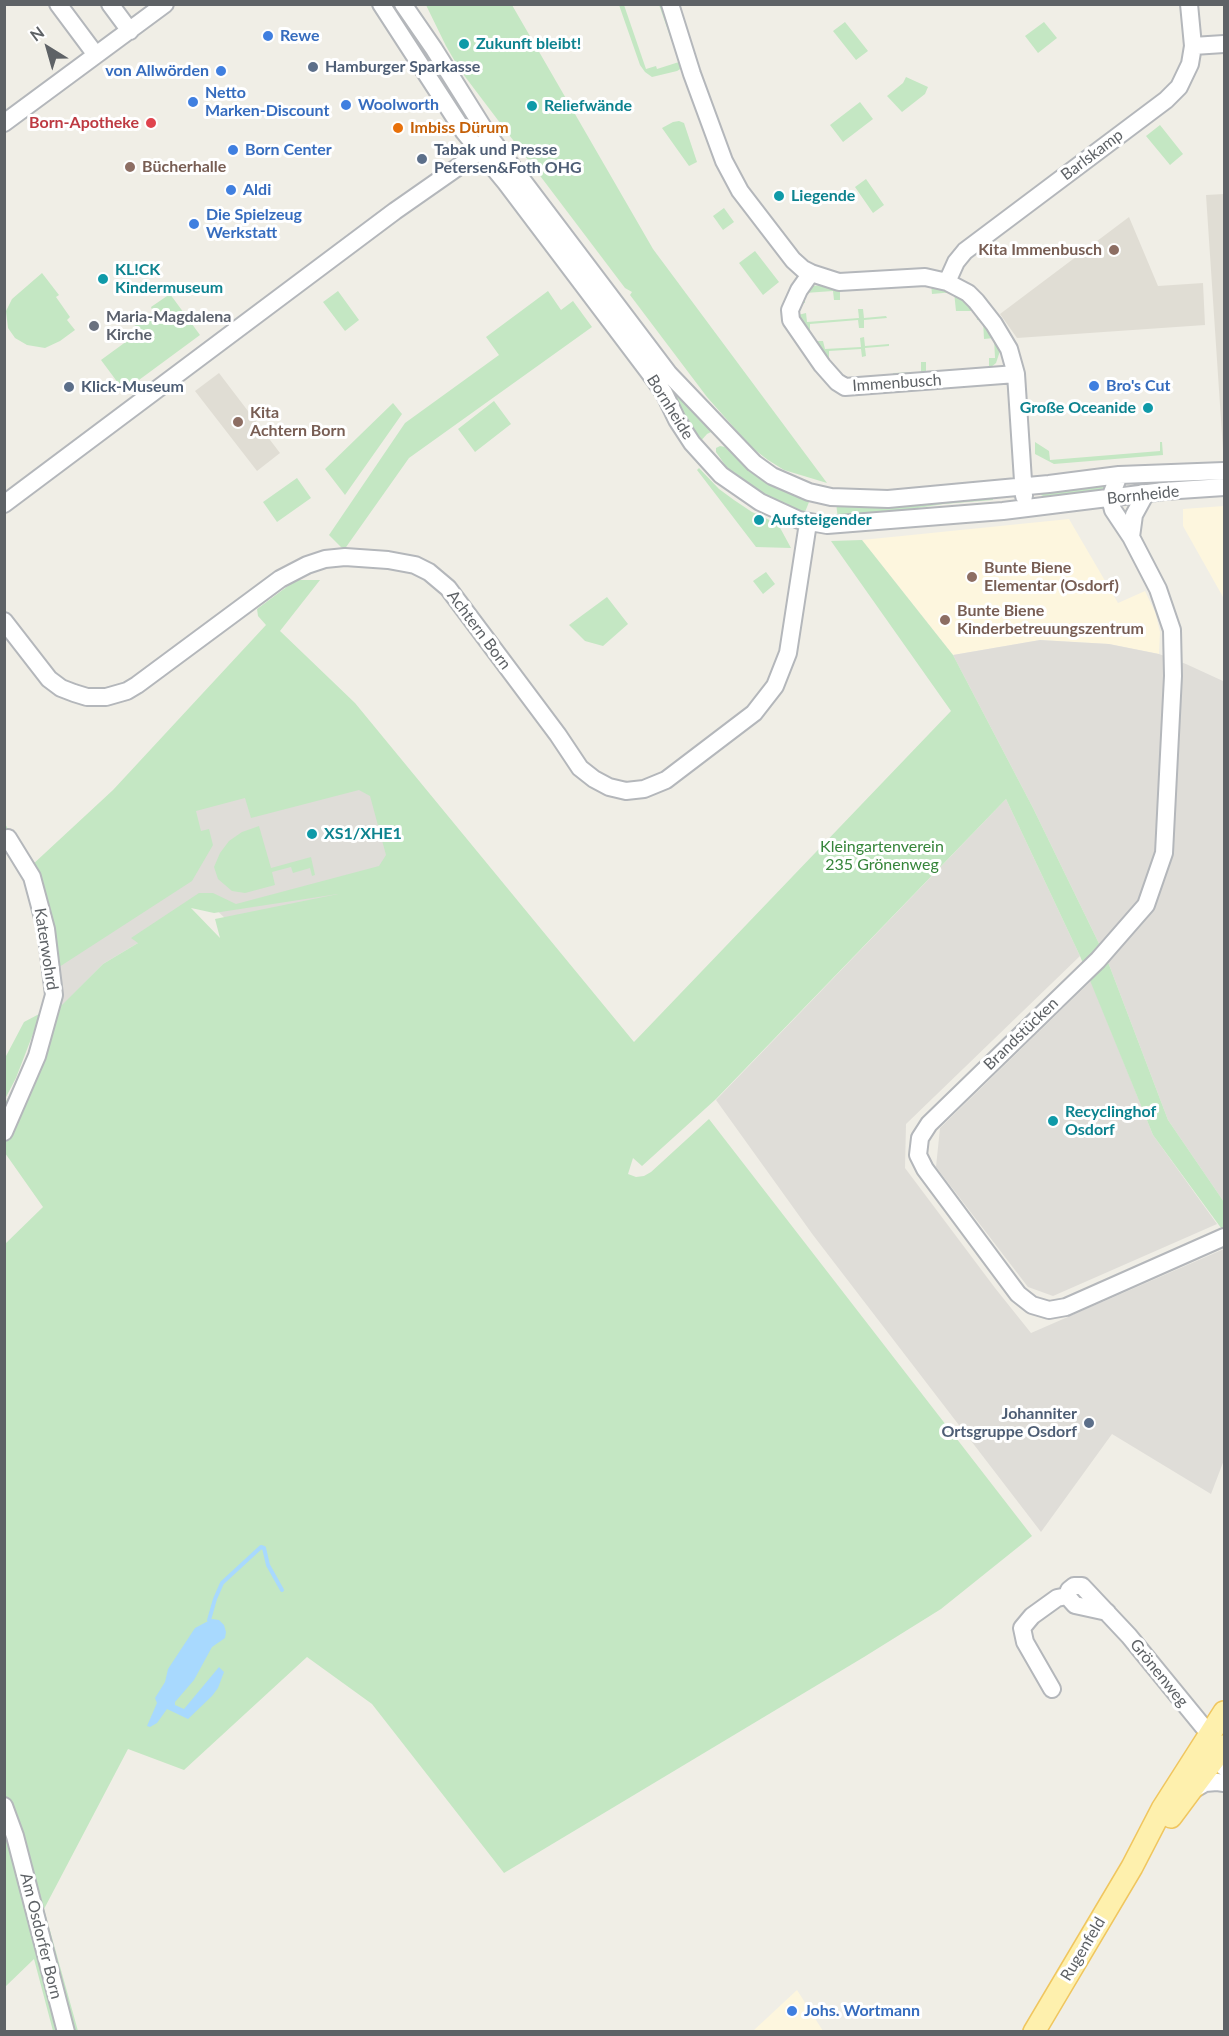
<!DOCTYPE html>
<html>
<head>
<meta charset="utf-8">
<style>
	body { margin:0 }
	#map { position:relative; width:1229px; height:2036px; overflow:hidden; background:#f0eee6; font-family:Lato,sans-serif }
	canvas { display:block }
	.frame { position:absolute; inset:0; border:6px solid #5e6266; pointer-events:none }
	.north { position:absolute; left:18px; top:18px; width:60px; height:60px; -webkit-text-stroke:4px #fff; paint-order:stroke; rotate:323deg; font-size:16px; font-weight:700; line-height:24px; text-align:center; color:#5e6266 }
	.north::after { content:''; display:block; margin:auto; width:21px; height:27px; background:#5e6266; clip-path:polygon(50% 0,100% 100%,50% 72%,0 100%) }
</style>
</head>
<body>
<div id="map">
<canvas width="1229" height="2036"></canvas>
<div class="frame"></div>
<div class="north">N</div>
</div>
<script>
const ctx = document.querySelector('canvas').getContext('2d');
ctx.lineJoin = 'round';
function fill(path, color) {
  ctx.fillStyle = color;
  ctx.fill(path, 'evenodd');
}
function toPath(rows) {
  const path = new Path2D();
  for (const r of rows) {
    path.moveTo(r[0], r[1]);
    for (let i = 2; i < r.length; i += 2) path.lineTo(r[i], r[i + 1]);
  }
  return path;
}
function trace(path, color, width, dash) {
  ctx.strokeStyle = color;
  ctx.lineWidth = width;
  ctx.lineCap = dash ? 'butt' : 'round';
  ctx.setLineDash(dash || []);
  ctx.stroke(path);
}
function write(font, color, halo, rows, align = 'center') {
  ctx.font = font + ' Lato,sans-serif';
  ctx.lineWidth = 6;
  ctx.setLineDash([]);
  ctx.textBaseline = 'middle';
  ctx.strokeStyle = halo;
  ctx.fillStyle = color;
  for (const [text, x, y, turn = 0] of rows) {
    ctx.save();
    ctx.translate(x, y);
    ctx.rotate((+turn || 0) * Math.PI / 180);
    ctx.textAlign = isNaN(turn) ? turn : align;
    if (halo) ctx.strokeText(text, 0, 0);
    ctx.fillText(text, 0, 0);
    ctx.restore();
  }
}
fill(toPath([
	[1224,506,1224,596,1223,597,1183,526,1183,509],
	[1069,519,1118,603,1145,591,1155,612,1160,632,1159,654,1109,644,1040,640,953,655,862,540],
	[797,1990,823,2031,753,2031]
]), '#fdf6de');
fill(toPath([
	[1040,640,1109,644,1159,654,1186,664,1223,681,1224,684,1224,1202,1168,1120,1108,962,1033,808,953,655],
	[375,750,409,876,230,923,204,898,138,943,103,964,62,1006,43,883,103,824],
	[1006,799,1080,956,906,1124,905,1168,995,1288,1031,1333,1224,1249,1224,1460,1211,1494,1112,1434,1041,1532,813,1235,716,1100],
	[1091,981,1153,1135,1217,1224,1053,1296,1028,1287,936,1167,940,1128]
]), '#dfddd8');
fill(toPath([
	[1224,194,1224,450,1223,450,1206,195],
	[1129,217,1158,286,1203,283,1205,325,1017,338,1000,314],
	[219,373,280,453,257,471,195,391]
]), '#e0ddd4');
fill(toPath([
	[426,5,512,5,653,249,827,483,784,470,768,460,751,447,707,397,630,295,632,292,625,288,460,70,446,46],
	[619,5,624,5,646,69,656,66,657,69,679,62,659,5,662,5,682,68,677,71,652,77,645,72,640,65],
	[403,14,478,130,476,133,473,133,398,17],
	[845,22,868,51,856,60,833,31],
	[1044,22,1057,38,1038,53,1025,36],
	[906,77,928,87,925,94,902,112,887,96,903,83],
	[860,102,873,119,843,142,830,125],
	[679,121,684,123,697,162,689,166,662,128,673,122],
	[1160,125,1183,154,1170,165,1146,136],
	[866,179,884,205,873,213,855,187],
	[724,208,734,222,723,230,713,216],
	[755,251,779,282,763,295,739,263],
	[42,273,59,295,56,297,70,317,67,320,75,330,60,341,45,348,27,345,15,338,8,328,6,311,12,299],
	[920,283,931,284,943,287,961,295,977,309,999,343,1000,351,996,363,990,368,978,371,893,376,893,373,921,372,921,362,926,362,926,371,989,368,989,358,995,358,994,338,984,339,983,320,977,320,976,311,956,311,954,292,932,294,931,284,840,291,840,300,834,300,833,291,805,293,805,303,799,303,804,292,811,286,823,285,842,289],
	[338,291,359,320,345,331,323,302],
	[548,291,561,310,573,301,592,327,409,458,344,550,329,535,405,423,499,355,486,337],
	[170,294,200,335,124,391,101,360,127,341,125,337,135,330,133,327,153,312,151,307],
	[615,307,717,429,707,434,699,443],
	[858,309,863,309,864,318,886,316,887,318,864,320,864,328,859,328,858,320,810,324,810,332,804,332,798,315,806,313,807,322,859,318],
	[864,337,865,346,889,344,889,346,865,348,866,356,862,357,861,349,829,351,829,359,826,359,812,341,823,341,825,349,861,347,860,338],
	[494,401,511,424,475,452,458,429],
	[393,403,402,414,345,495,325,469],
	[1035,442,1049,451,1050,460,1160,451,1160,442,1162,442,1163,455,1054,464,1035,454],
	[720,446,725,447,751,472,763,480,776,481,811,497,803,517,758,495,732,475,716,452,716,448],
	[699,468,719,489,734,500,752,512,778,524,791,548,756,547,697,470],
	[297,478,311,498,277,522,263,502],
	[1108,482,1105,491,1050,499,1041,495,1042,492],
	[992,495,993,500,944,504,838,520,836,502],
	[862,540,953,655,1033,808,1108,962,1168,1120,1224,1202,1224,1232,1153,1135,1080,956,1006,799,716,1099,642,1166,633,1158,628,1174,636,1177,644,1176,651,1172,709,1119,1032,1536,941,1609,864,1657,504,1873,372,1704,307,1657,184,1770,128,1749,44,1909,78,2031,53,2031,34,1959,5,1987,4,1245,43,1207,5,1153,5,1103,19,1078,49,992,30,891,5,845,5,824,31,866,113,790,266,625,258,616,257,609,296,580,320,580,280,631,355,703,634,1042,951,711,831,541],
	[359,790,370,796,386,855,379,866,236,904,213,893,199,893,131,938,138,943,103,964,62,1005,56,969,192,881,213,845,209,829,201,831,196,811,245,798,251,818],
	[338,894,215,919,220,938,191,908,214,913],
	[766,572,775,584,763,594,753,581],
	[607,597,628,624,603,646,585,641,569,625],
	[259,826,271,868,311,857,315,875,312,876,310,868,293,873,291,867,272,872,275,885,245,893,232,891,218,879,214,867,220,853,229,841,242,832],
	[41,1013,16,1078,5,1099,5,1058,24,1022]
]), '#c4e7c3');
fill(toPath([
	[212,1619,219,1620,224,1625,226,1632,225,1638,212,1647,194,1680,175,1702,175,1705,184,1709,219,1667,224,1672,218,1688,212,1696,188,1719,167,1709,157,1723,150,1727,147,1726,157,1703,155,1698,165,1682,168,1669,195,1628]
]), '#a8d9fe');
trace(toPath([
	[209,1620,215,1599,222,1583,261,1547,264,1548,268,1565,282,1590]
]), '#a8d9fe', 4);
const minor = toPath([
	[58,4,96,55],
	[110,4,130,31],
	[381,4,464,132,506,183,654,379,664,393,677,420,692,443,721,475,760,502,799,520,827,525,1003,511,1164,491,1224,487],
	[403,4,434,49,486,132,669,374,754,463,772,476,809,492,831,497,888,499,1049,484,1119,475,1224,471],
	[670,4,692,74,724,161,740,191,793,260,803,269,811,273,839,282,925,277,947,282,968,293,976,301,994,324,1009,349,1016,374,1024,496],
	[1193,46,1224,44],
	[4,123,165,4],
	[811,273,799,290,790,310,791,320,822,365,837,382,845,387,1016,374],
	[947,282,956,262,965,251,1166,100,1179,87,1190,64,1193,46,1189,4],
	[1119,475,1110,498,1113,510,1131,537,1158,589,1172,630,1173,676,1164,853,1146,905,1098,960,929,1124,920,1138,918,1155,925,1169,1018,1294,1032,1305,1049,1310,1066,1307,1224,1237],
	[4,504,395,211,468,160,479,150,484,142],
	[1131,537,1134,515,1146,493],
	[4,621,49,679,61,688,74,693,87,697,106,697,127,691,137,685,280,579,307,565,325,559,345,557,388,560,415,565,429,572,448,588,558,735,580,768,594,779,609,787,626,791,644,789,666,780,754,713,775,686,788,653,808,523],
	[4,1132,37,1056,54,995,46,929,32,877,8,838],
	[1067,1596,1069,1590,1074,1586,1082,1586,1129,1636,1210,1735,1224,1767],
	[1067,1596,1075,1605,1107,1612],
	[1052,1689,1025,1642,1022,1628,1032,1616,1057,1598,1067,1596],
	[1191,1791,1205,1783,1217,1782,1224,1783],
	[4,1806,15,1836,66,2032]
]);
const major = toPath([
	[1171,1817,1224,1746],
	[1034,2032,1132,1867,1162,1809,1224,1712]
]);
trace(minor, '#b4b7bb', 20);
trace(major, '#f0c65f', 24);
trace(minor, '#fff', 16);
trace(major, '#fef0ad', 21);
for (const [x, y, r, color] of [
	[268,36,6,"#3f7fe0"],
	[464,44,6,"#0f9aa8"],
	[313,67,6,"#5c6f8a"],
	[221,71,6,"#3f7fe0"],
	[193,102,6,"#3f7fe0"],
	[346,105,6,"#3f7fe0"],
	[532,106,6,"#0f9aa8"],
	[151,123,6,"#e0444e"],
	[398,128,6,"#e8710a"],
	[233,150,6,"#3f7fe0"],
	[422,159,6,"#5c6f8a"],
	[130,167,6,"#8d6e63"],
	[231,190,6,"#3f7fe0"],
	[779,196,6,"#0f9aa8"],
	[194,224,6,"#3f7fe0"],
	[1114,250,6,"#8d6e63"],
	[103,279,6,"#0f9aa8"],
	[94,326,6,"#6b7280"],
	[1094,386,6,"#3f7fe0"],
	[69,387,6,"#5c6f8a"],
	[1148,408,6,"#0f9aa8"],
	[238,422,6,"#8d6e63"],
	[759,520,6,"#0f9aa8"],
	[972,577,6,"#8d6e63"],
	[945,620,6,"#8d6e63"],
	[312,834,6,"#0f9aa8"],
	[1053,1121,6,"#0f9aa8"],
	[1089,1423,6,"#5c6f8a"],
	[792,2011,6,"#3f7fe0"]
]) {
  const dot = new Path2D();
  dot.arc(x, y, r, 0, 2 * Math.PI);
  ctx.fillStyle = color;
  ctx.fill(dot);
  trace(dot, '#fff', 2);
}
write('bold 16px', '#366cbe', '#fff', [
	["Rewe",280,36],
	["von Allwörden",209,71,"right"],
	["Netto",205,93],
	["Marken-Discount",205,111],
	["Woolworth",358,105],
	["Born Center",245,150],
	["Aldi",243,190],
	["Die Spielzeug",206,215],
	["Werkstatt",206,233],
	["Bro's Cut",1106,386],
	["Johs. Wortmann",804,2011]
], 'left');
write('bold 16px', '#0d838f', '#fff', [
	["Zukunft bleibt!",476,44],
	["Reliefwände",544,106],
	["Liegende",791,196],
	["KL!CK",115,270],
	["Kindermuseum",115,288],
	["Große Oceanide",1136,408,"right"],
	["Aufsteigender",771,520],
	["XS1/XHE1",324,834],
	["Recyclinghof",1065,1112],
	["Osdorf",1065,1130]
], 'left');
write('bold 16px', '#4e5e75', '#fff', [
	["Hamburger Sparkasse",325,67],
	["Tabak und Presse",434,150],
	["Petersen&Foth OHG",434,168],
	["Klick-Museum",81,387],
	["Johanniter",1077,1414,"right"],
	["Ortsgruppe Osdorf",1077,1432,"right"]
], 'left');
write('bold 16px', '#be3a42', '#fff', [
	["Born-Apotheke",139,123]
], 'right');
write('bold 16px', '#c56008', '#fff', [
	["Imbiss Dürum",410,128]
], 'left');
write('16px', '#5e6266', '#fff', [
	["Barlskamp",1092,155,-37],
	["Immenbusch",897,383,-4],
	["Bornheide",670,407,58],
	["Bornheide",1143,495,-6],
	["Achtern Born",479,630,53],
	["Katerwohrd",46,949,81],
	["Brandstücken",1021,1034,-44],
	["Grönenweg",1159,1673,51],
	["Am Osdorfer Born",41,1936,76],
	["Rugenfeld",1083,1949,-59]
]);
write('bold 16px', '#785e54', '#fff', [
	["Bücherhalle",142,167],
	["Kita Immenbusch",1102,250,"right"],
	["Kita",250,413],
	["Achtern Born",250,431],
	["Bunte Biene",984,568],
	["Elementar (Osdorf)",984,586],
	["Bunte Biene",957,611],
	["Kinderbetreuungszentrum",957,629]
], 'left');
write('bold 16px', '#5b616d', '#fff', [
	["Maria-Magdalena",106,317],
	["Kirche",106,335]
], 'left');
write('16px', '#36853a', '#fff', [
	["Kleingartenverein",882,847],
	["235 Grönenweg",882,865]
]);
</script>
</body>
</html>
